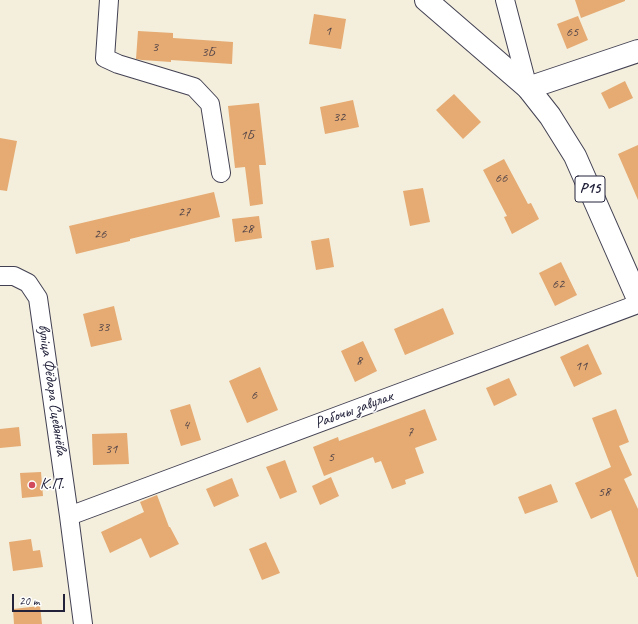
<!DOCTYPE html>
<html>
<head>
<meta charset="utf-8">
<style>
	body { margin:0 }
	#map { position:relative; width:638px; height:624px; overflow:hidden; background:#f4eedc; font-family:Caveat,sans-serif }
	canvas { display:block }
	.scale { position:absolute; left:12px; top:594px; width:53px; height:18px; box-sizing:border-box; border:2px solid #22223b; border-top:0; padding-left:5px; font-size:12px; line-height:14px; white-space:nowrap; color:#22223b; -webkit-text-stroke:3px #fff; paint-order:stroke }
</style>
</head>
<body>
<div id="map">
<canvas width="638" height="624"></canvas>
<div class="scale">20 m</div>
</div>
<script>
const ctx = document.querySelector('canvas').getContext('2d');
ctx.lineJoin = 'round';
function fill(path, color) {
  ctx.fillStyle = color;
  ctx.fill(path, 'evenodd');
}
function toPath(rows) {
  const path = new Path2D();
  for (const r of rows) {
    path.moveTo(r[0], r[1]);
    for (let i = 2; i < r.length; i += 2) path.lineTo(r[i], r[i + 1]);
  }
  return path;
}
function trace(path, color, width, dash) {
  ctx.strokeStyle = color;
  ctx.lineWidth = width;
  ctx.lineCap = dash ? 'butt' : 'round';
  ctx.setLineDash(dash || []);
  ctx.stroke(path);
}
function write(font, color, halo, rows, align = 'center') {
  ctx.font = font + ' Caveat,sans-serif';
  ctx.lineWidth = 3;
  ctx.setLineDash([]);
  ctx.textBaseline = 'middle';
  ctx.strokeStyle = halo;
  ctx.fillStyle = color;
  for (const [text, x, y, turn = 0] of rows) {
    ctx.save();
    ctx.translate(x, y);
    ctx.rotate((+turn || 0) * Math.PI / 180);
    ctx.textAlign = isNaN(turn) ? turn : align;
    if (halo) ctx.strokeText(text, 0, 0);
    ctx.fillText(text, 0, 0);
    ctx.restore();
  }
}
fill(toPath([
	[575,0,625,0,625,1,581,18],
	[314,14,346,19,341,49,309,44],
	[578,16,588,40,567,49,557,24],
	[138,31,173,33,173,38,233,42,232,64,171,60,171,62,142,60,136,59],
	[625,81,633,98,609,109,601,93],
	[454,94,481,122,463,139,436,110],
	[353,100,359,127,325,134,320,107],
	[259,103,266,165,259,165,263,204,250,206,245,167,235,168,228,106],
	[0,138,17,141,7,191,0,190],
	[638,145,638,200,618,154],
	[504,159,528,204,531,203,539,219,512,234,504,217,507,216,483,170],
	[423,188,430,222,410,226,403,191],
	[214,192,220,217,130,239,130,241,76,254,69,226],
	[259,216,262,238,235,242,232,219],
	[329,238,334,267,316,270,311,241],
	[561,262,577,295,555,306,539,273],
	[114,306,122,340,91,347,83,314],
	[443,308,454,334,405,355,394,329],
	[363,341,377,371,355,382,341,351],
	[588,344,602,374,574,387,560,357],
	[260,367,278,410,247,423,229,381],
	[509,378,517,395,494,406,486,388],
	[190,404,201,440,181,446,170,410],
	[425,409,437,440,415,448,424,473,405,480,406,484,392,489,381,461,375,463,373,457,324,476,313,447,338,437,339,441],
	[616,409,629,442,619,446,632,475,624,479,638,509,638,577,637,577,611,510,591,519,575,483,611,467,592,418],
	[19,427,21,446,0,448,0,429],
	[127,433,129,464,93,465,92,434],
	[285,460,297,492,280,499,266,467],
	[41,472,43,496,22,498,20,473],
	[331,477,339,496,320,505,312,486],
	[232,478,239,496,214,507,206,489],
	[551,484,558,502,525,514,518,497],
	[157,495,169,527,170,527,179,544,150,558,141,538,110,553,101,532,144,512,140,502],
	[31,539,33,551,40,550,43,567,13,571,9,542],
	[266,542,280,573,262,580,249,549],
	[40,606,42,624,14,624,13,609]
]), '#e5ab72');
const street = toPath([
	[109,0,105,58,118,64,194,87,210,104,221,173],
	[505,0,528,88],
	[0,276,14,276,28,283,38,298,69,516,83,624],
	[69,516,638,304]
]);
const secondary = toPath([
	[528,88,638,51]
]);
const primary = toPath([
	[426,0,528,88,550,116,575,156,638,299]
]);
trace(street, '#424153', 20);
trace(secondary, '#424153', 24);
trace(primary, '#424153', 24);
trace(street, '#fff', 18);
trace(secondary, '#fff', 22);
trace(primary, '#fff', 22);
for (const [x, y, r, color] of [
	[32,485,4,"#d1495b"]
]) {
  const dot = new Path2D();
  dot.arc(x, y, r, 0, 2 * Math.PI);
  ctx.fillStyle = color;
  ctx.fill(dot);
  trace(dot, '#fff', 1.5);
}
write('14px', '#534449', null, [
	["1",328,31],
	["65",572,32],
	["3",155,47],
	["3Б",208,52],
	["32",339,117],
	["1Б",247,135],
	["66",501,178],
	["27",184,212],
	["28",247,229],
	["26",100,234],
	["62",558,284],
	["33",103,327],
	["8",359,361],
	["11",581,366],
	["6",254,395],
	["4",186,425],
	["7",410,432],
	["31",111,449],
	["5",331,457],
	["58",604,492]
]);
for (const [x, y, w] of [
	[590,189,30]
]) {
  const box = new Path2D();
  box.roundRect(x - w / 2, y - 13, w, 26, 3);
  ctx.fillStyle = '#fff';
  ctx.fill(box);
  trace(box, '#22223b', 1);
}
write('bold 15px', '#22223b', null, [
	["Р15",590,189]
]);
write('16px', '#22223b', '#fff', [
	["вуліца Фёдара Сцебянёва",52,390,82],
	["Рабочы завулак",354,410,-20]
]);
write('16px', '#22223b', '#fff', [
	["К.П.",40,485]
], 'left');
</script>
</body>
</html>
